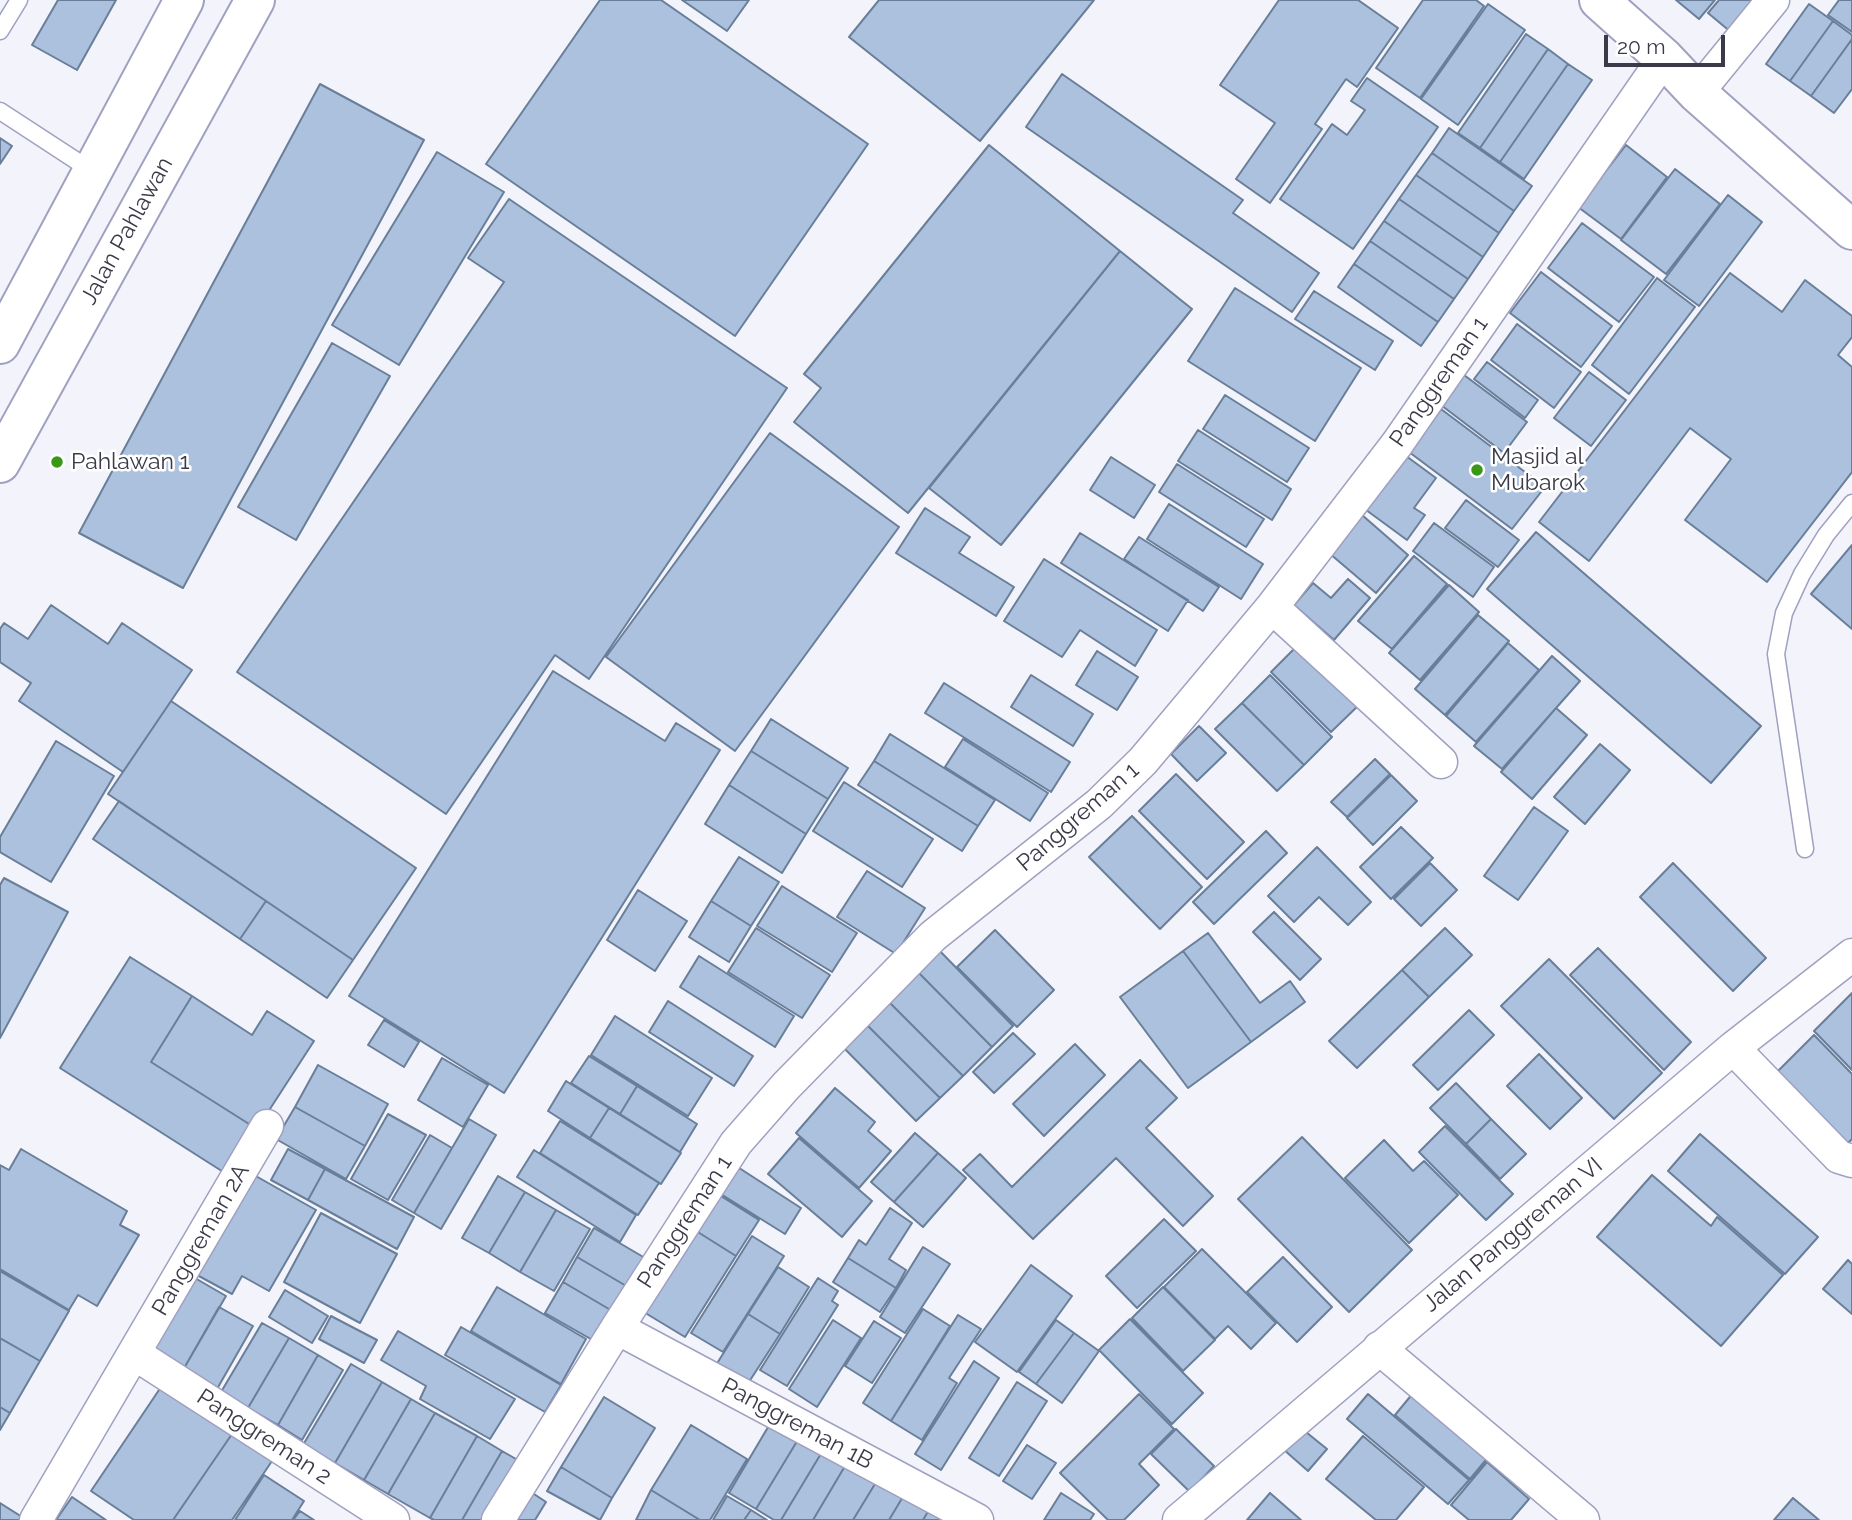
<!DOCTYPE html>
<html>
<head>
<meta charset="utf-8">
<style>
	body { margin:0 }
	#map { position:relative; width:1852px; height:1520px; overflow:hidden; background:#f3f4fb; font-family:Raleway,sans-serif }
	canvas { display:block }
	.scale { position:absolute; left:1604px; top:35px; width:121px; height:32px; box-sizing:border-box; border:4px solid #3a3a48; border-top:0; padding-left:9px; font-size:21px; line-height:24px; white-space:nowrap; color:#3a3a48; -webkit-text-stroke:5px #fff; paint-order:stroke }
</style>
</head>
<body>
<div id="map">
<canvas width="1852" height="1520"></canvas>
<div class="scale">20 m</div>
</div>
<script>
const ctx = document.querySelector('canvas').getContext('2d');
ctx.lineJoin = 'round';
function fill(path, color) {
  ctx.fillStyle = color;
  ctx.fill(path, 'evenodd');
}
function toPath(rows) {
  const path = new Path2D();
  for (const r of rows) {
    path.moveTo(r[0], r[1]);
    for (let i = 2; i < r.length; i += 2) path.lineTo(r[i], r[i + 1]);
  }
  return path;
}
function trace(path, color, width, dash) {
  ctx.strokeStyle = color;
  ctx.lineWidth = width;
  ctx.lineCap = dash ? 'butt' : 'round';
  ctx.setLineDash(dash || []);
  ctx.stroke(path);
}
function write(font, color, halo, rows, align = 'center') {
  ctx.font = font + ' Raleway,sans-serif';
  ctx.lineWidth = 5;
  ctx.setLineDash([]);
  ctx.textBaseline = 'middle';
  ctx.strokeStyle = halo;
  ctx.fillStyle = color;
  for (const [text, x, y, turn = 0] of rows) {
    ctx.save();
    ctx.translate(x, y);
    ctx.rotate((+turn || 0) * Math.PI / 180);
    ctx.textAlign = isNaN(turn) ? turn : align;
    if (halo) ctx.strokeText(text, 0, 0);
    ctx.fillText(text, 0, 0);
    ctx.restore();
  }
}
const building = toPath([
	[58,0,116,0,77,70,32,45,58,0],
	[600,0,661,0,868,144,735,336,486,164,600,0],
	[682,0,749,0,727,31,682,0],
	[879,0,1094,0,980,141,849,37,879,0],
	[1279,0,1358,0,1398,28,1357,87,1346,79,1315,124,1322,129,1270,203,1236,179,1275,123,1220,85,1279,0],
	[1423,0,1476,0,1484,6,1420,98,1376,68,1423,0],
	[1676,0,1715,0,1699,19,1676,0],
	[1719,0,1750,0,1755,4,1732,33,1708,13,1719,0],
	[1839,0,1852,0,1852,32,1828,15,1839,0],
	[1488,4,1525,30,1458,125,1421,99,1488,4],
	[1809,4,1833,21,1790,81,1766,64,1809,4],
	[1833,21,1852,35,1852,39,1811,96,1790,81,1833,21],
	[1526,34,1548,49,1480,148,1458,133,1526,34],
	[1852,39,1852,89,1834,113,1811,96,1852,39],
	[1548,49,1568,64,1500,162,1480,148,1548,49],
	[1568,64,1592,80,1524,179,1500,162,1568,64],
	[1062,74,1243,200,1233,213,1319,273,1292,312,1026,127,1062,74],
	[1367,78,1438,127,1353,249,1280,199,1332,124,1347,135,1365,110,1351,101,1367,78],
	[320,84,424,140,183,588,79,533,320,84],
	[1449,128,1532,186,1514,211,1432,153,1449,128],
	[0,138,12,146,0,164,0,138],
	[989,145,1120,251,908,513,794,422,821,388,804,374,989,145],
	[1626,145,1667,177,1621,239,1578,207,1626,145],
	[437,152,504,192,399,365,332,325,437,152],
	[1432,153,1514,211,1499,233,1416,175,1432,153],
	[1675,169,1720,204,1666,274,1621,240,1675,169],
	[1416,175,1499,233,1483,257,1399,199,1416,175],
	[1728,195,1762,222,1699,306,1664,280,1728,195],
	[509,199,787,388,589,679,555,655,446,814,237,672,504,282,468,258,509,199],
	[1399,199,1483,257,1468,279,1384,221,1399,199],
	[1384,221,1468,279,1454,299,1370,241,1384,221],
	[1582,223,1654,277,1619,322,1548,268,1582,223],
	[1370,241,1454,299,1438,322,1354,264,1370,241],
	[1120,251,1192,309,1001,545,929,488,1120,251],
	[1354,264,1438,322,1421,346,1338,287,1354,264],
	[1541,272,1612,326,1581,367,1510,313,1541,272],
	[1730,273,1782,312,1805,280,1852,316,1852,337,1838,355,1852,367,1852,472,1767,582,1685,520,1731,459,1690,428,1589,561,1539,522,1730,273],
	[1657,278,1695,307,1629,394,1592,365,1657,278],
	[1235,288,1361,368,1315,441,1188,361,1235,288],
	[1314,291,1393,341,1375,370,1295,319,1314,291],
	[1517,324,1581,372,1554,408,1491,360,1517,324],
	[332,343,390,376,296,540,238,507,332,343],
	[1487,362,1538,400,1525,418,1474,379,1487,362],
	[1460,372,1527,422,1504,453,1437,402,1460,372],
	[1589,372,1626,400,1591,446,1554,418,1589,372],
	[1225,395,1309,448,1287,482,1203,429,1225,395],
	[1441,409,1545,487,1512,529,1409,452,1441,409],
	[1198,430,1291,489,1272,520,1178,461,1198,430],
	[770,433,899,527,735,751,606,657,770,433],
	[1402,453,1436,478,1414,508,1425,515,1407,540,1362,507,1402,453],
	[1111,457,1155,485,1134,518,1090,490,1111,457],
	[1177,464,1264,519,1246,547,1159,492,1177,464],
	[1466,500,1519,540,1498,567,1445,528,1466,500],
	[1169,504,1263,564,1241,599,1147,539,1169,504],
	[925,508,970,537,959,553,1014,587,996,616,896,553,925,508],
	[1362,515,1408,555,1376,593,1329,553,1362,515],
	[1434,523,1494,567,1473,597,1413,551,1434,523],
	[1536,532,1761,726,1711,783,1487,589,1536,532],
	[1080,533,1188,600,1168,631,1061,563,1080,533],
	[1139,537,1219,587,1203,611,1124,559,1139,537],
	[1852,545,1852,629,1811,594,1852,545],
	[1414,556,1447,584,1392,649,1358,621,1414,556],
	[1044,559,1157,630,1135,666,1080,630,1062,657,1004,621,1044,559],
	[1348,579,1370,598,1334,640,1294,605,1313,583,1331,598,1348,579],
	[1449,585,1479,612,1420,680,1389,653,1449,585],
	[51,605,108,644,122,623,192,670,123,772,19,701,31,683,0,662,0,629,4,623,28,639,51,605],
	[1478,615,1509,641,1445,715,1415,689,1478,615],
	[1302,641,1362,702,1331,732,1271,672,1302,641],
	[1508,643,1539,670,1476,742,1446,716,1508,643],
	[1097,651,1138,677,1117,710,1076,685,1097,651],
	[1552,656,1580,681,1502,769,1474,746,1552,656],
	[553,671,665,741,676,723,720,750,504,1093,349,996,553,671],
	[1031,675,1093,714,1073,746,1011,707,1031,675],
	[1270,675,1332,737,1304,765,1242,703,1270,675],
	[944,683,1070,762,1051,792,925,713,944,683],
	[171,701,416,868,353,960,108,794,171,701],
	[1242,703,1304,765,1277,791,1215,729,1242,703],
	[1556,708,1587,735,1532,799,1501,772,1556,708],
	[771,719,848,768,828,799,751,751,771,719],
	[1199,726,1226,753,1197,781,1171,754,1199,726],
	[890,734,995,800,978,826,874,761,890,734],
	[963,739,1048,793,1030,821,945,767,963,739],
	[56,741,114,776,51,882,0,852,0,837,56,741],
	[1600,744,1630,770,1585,824,1554,797,1600,744],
	[751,751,828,799,806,834,729,785,751,751],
	[1375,759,1390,774,1347,817,1331,802,1375,759],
	[874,761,978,826,962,851,858,785,874,761],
	[1176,774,1244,842,1207,879,1139,811,1176,774],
	[1391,775,1417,801,1373,845,1347,818,1391,775],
	[844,782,933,839,902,887,813,831,844,782],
	[729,785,806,834,782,873,705,824,729,785],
	[119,801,266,901,240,939,93,839,119,801],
	[1534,807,1568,831,1518,900,1484,876,1534,807],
	[1132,816,1202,887,1160,929,1089,857,1132,816],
	[1401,827,1433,858,1391,899,1360,867,1401,827],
	[1266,831,1287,853,1214,924,1193,902,1266,831],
	[1317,847,1371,902,1348,925,1319,897,1294,922,1268,896,1317,847],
	[739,857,779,882,751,926,711,901,739,857],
	[1430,863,1457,890,1421,926,1394,899,1430,863],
	[1673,863,1766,958,1733,991,1640,897,1673,863],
	[867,871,925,908,896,954,837,917,867,871],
	[4,878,68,912,0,1038,0,885,4,878],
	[782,886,857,933,832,972,757,926,782,886],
	[638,890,687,921,655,971,607,940,638,890],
	[266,901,353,960,327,998,240,939,266,901],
	[711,901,751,926,729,962,689,937,711,901],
	[1274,912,1321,959,1300,980,1253,932,1274,912],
	[756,928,830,975,802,1018,728,972,756,928],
	[1445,928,1472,955,1429,997,1402,970,1445,928],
	[995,930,1054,990,1017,1027,957,967,995,930],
	[1208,933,1260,1003,1290,981,1305,1002,1251,1042,1183,951,1208,933],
	[935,946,1013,1026,992,1047,913,967,935,946],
	[1598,948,1691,1042,1664,1070,1570,975,1598,948],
	[1183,951,1251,1042,1188,1088,1120,997,1183,951],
	[699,956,794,1016,775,1047,680,987,699,956],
	[130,957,192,996,151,1062,257,1129,228,1175,60,1068,130,957],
	[1549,959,1662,1073,1614,1119,1501,1006,1549,959],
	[913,967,992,1047,963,1076,883,996,913,967],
	[1402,970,1429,997,1357,1068,1329,1041,1402,970],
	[1852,993,1852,1070,1814,1031,1852,993],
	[192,996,252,1035,267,1011,314,1041,257,1129,151,1062,192,996],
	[883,996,963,1076,940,1098,860,1018,883,996],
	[668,1001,753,1056,734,1086,649,1032,668,1001],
	[1469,1010,1494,1035,1438,1090,1413,1065,1469,1010],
	[615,1016,712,1078,688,1116,591,1055,615,1016],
	[860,1018,940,1098,916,1121,837,1041,860,1018],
	[384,1020,419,1042,404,1067,368,1045,384,1020],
	[1013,1033,1035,1054,994,1093,973,1072,1013,1033],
	[1814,1035,1852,1074,1852,1139,1845,1146,1775,1074,1814,1035],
	[1075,1044,1105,1075,1044,1136,1013,1104,1075,1044],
	[1539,1054,1582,1098,1550,1129,1507,1086,1539,1054],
	[589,1056,637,1086,620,1114,571,1083,589,1056],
	[442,1058,488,1085,463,1127,418,1100,442,1058],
	[1140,1060,1177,1098,1146,1128,1213,1196,1183,1226,1116,1158,1033,1239,963,1170,980,1154,1012,1187,1140,1060],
	[318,1065,388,1104,365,1146,295,1107,318,1065],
	[566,1081,609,1108,590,1138,548,1111,566,1081],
	[1456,1083,1491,1119,1466,1144,1430,1108,1456,1083],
	[637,1086,697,1124,680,1152,620,1114,637,1086],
	[835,1088,875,1122,868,1131,891,1151,859,1188,796,1133,835,1088],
	[295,1107,365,1146,346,1179,276,1139,295,1107],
	[609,1108,681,1153,661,1184,590,1138,609,1108],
	[388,1114,426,1135,388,1200,351,1179,388,1114],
	[469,1119,496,1135,441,1229,414,1213,469,1119],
	[1491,1119,1526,1154,1500,1179,1466,1144,1491,1119],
	[560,1121,659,1183,638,1215,540,1153,560,1121],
	[1445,1126,1513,1194,1486,1220,1419,1152,1445,1126],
	[915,1133,938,1153,894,1202,871,1182,915,1133],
	[1700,1134,1818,1237,1785,1274,1668,1171,1700,1134],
	[430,1135,452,1148,414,1213,392,1200,430,1135],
	[1302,1137,1412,1250,1349,1312,1238,1199,1302,1137],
	[799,1138,872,1201,842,1237,768,1174,799,1138],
	[1384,1140,1413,1171,1424,1161,1458,1195,1409,1243,1345,1178,1384,1140],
	[21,1149,127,1211,120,1225,139,1235,97,1306,78,1295,69,1310,0,1269,0,1165,9,1170,21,1149],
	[288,1149,325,1169,308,1200,271,1180,288,1149],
	[534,1150,636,1215,620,1242,517,1177,534,1150],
	[938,1153,966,1178,923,1227,894,1202,938,1153],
	[733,1164,801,1208,785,1234,716,1191,733,1164],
	[325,1169,414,1217,397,1249,308,1200,325,1169],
	[254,1175,316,1210,269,1291,242,1276,232,1294,197,1275,254,1175],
	[1652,1175,1711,1226,1717,1217,1783,1275,1721,1346,1597,1237,1652,1175],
	[498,1176,525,1192,489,1253,462,1238,498,1176],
	[525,1192,556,1210,520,1272,489,1253,525,1192],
	[716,1193,759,1220,736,1256,693,1229,716,1193],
	[890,1208,912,1223,889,1259,906,1270,896,1288,848,1258,859,1240,866,1245,890,1208],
	[556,1210,590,1229,554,1291,520,1272,556,1210],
	[321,1213,397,1254,360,1323,284,1282,321,1213],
	[1164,1219,1196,1251,1137,1308,1106,1276,1164,1219],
	[594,1228,645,1258,628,1287,577,1257,594,1228],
	[693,1229,736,1256,685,1337,642,1311,693,1229],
	[752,1236,784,1256,723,1352,691,1333,752,1236],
	[923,1247,950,1264,905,1333,880,1317,923,1247],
	[1202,1249,1276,1323,1251,1349,1228,1326,1215,1339,1164,1287,1202,1249],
	[577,1257,628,1287,614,1312,563,1282,577,1257],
	[1283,1257,1332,1307,1297,1342,1247,1292,1283,1257],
	[848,1258,896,1288,880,1312,833,1282,848,1258],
	[1848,1260,1852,1264,1852,1314,1823,1289,1848,1260],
	[1031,1265,1072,1296,1017,1372,975,1342,1031,1265],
	[778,1267,809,1287,780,1334,748,1314,778,1267],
	[0,1271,69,1311,40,1361,0,1338,0,1271],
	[188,1274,226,1296,183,1370,145,1347,188,1274],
	[818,1278,838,1291,832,1301,838,1305,787,1386,760,1370,818,1278],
	[563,1282,614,1312,596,1342,545,1313,563,1282],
	[497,1287,586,1339,561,1384,471,1331,497,1287],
	[1163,1287,1215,1340,1183,1371,1132,1318,1163,1287],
	[285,1290,328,1316,312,1343,269,1317,285,1290],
	[219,1307,253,1326,217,1389,183,1370,219,1307],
	[923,1309,950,1326,891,1421,863,1403,923,1309],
	[748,1314,780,1334,747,1385,716,1365,748,1314],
	[958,1315,981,1329,949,1378,957,1383,922,1440,891,1421,958,1315],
	[331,1316,377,1340,364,1363,319,1339,331,1316],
	[1130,1319,1203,1393,1172,1424,1099,1350,1130,1319],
	[833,1320,861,1338,817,1407,789,1389,833,1320],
	[1056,1320,1074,1333,1036,1384,1019,1372,1056,1320],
	[874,1321,901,1338,872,1383,845,1366,874,1321],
	[262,1323,289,1338,248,1408,221,1392,262,1323],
	[461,1327,561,1385,545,1412,445,1355,461,1327],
	[398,1331,515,1399,490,1439,420,1399,426,1386,381,1360,398,1331],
	[1074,1333,1099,1351,1062,1403,1036,1384,1074,1333],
	[0,1338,40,1361,10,1413,0,1407,0,1338],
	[289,1338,318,1355,278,1425,248,1408,289,1338],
	[318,1355,343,1370,302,1440,278,1425,318,1355],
	[974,1361,999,1378,941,1470,915,1454,974,1361],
	[351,1364,382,1382,335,1463,303,1445,351,1364],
	[382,1382,411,1399,364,1480,335,1463,382,1382],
	[1017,1382,1047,1401,999,1476,969,1458,1017,1382],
	[161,1387,232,1434,173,1520,134,1520,91,1491,161,1387],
	[1414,1392,1490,1455,1470,1479,1395,1415,1414,1392],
	[1139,1394,1174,1429,1139,1464,1159,1485,1124,1520,1108,1520,1060,1473,1139,1394],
	[1368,1394,1469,1480,1448,1504,1347,1419,1368,1394],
	[604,1397,655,1428,612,1498,561,1467,604,1397],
	[411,1399,435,1413,388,1494,364,1480,411,1399],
	[0,1407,10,1413,0,1430,0,1407],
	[435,1413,477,1436,430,1518,388,1494,435,1413],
	[774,1417,802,1433,756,1509,729,1493,774,1417],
	[691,1425,747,1459,710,1520,700,1520,651,1490,691,1425],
	[1301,1428,1327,1449,1308,1471,1283,1449,1301,1428],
	[1176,1429,1214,1466,1190,1492,1151,1454,1176,1429],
	[802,1433,825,1447,781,1520,774,1520,756,1509,802,1433],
	[232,1434,272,1461,232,1520,173,1520,232,1434],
	[477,1436,502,1451,462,1520,434,1520,430,1518,477,1436],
	[1363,1436,1424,1487,1396,1520,1376,1520,1326,1479,1363,1436],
	[1027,1445,1056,1463,1032,1499,1003,1481,1027,1445],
	[825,1447,848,1461,813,1520,781,1520,825,1447],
	[502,1451,523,1463,490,1520,462,1520,502,1451],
	[848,1461,878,1479,853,1520,813,1520,848,1461],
	[1487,1462,1529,1499,1511,1520,1469,1520,1451,1505,1487,1462],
	[561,1467,612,1498,600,1520,547,1491,561,1467],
	[264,1475,304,1501,292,1520,235,1520,264,1475],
	[878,1479,904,1495,889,1520,853,1520,878,1479],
	[528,1490,546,1502,535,1520,510,1520,528,1490],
	[651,1490,700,1520,636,1520,651,1490],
	[1061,1493,1094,1514,1090,1520,1044,1520,1061,1493],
	[1270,1493,1301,1520,1247,1520,1270,1493],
	[904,1495,929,1510,923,1520,889,1520,904,1495],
	[727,1496,751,1510,744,1520,713,1520,727,1496],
	[72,1497,106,1520,56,1520,72,1497],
	[1793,1498,1819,1520,1774,1520,1793,1498],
	[0,1503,27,1520,0,1520,0,1503],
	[751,1510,767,1520,744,1520,751,1510],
	[929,1510,946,1520,923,1520,929,1510],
	[300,1511,314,1520,293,1520,300,1511]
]);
fill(building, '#abc1de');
trace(building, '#697e99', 2);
const lane = toPath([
	[0,31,19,0],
	[0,111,92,171],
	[1805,849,1776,654,1784,613,1802,574,1826,535,1852,503]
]);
const street = toPath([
	[1697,93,1773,0],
	[1272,607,1441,762],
	[1733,1048,1839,1157,1852,1161],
	[617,1328,977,1520],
	[1379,1348,1583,1520],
	[135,1354,393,1520],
	[36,1520,267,1126],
	[498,1520,617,1328,736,1143,786,1086,933,936,1099,804,1143,761,1272,607,1397,444,1664,58],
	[1179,1520,1733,1048,1852,955]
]);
const secondary = toPath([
	[1599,0,1664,58,1697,93,1852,230],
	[0,344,184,0],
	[0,463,255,0]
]);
trace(lane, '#a0a0c1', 19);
trace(street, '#a0a0c1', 35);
trace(secondary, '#a0a0c1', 42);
trace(lane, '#fff', 16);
trace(street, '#fff', 32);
trace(secondary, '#fff', 38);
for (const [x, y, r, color] of [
	[57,462,7,"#3a9817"],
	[1477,470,7,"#3a9817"]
]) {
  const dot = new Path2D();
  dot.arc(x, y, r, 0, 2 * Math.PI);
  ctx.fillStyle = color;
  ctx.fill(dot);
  trace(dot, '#fff', 2.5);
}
write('23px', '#3a3a48', '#fff', [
	["Jalan Pahlawan",127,231,-61],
	["Panggreman 1",1439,382,-55],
	["Panggreman 1",1078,817,-41],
	["Panggreman 1",685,1222,-57],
	["Jalan Panggreman VI",1513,1235,-40],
	["Panggreman 2A",201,1240,-60],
	["Panggreman 1B",797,1424,28],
	["Panggreman 2",264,1437,33]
]);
write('23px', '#3a3a48', '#fff', [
	["Masjid al",1491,457],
	["Mubarok",1491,483],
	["Pahlawan 1",71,462]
], 'left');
</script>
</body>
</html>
